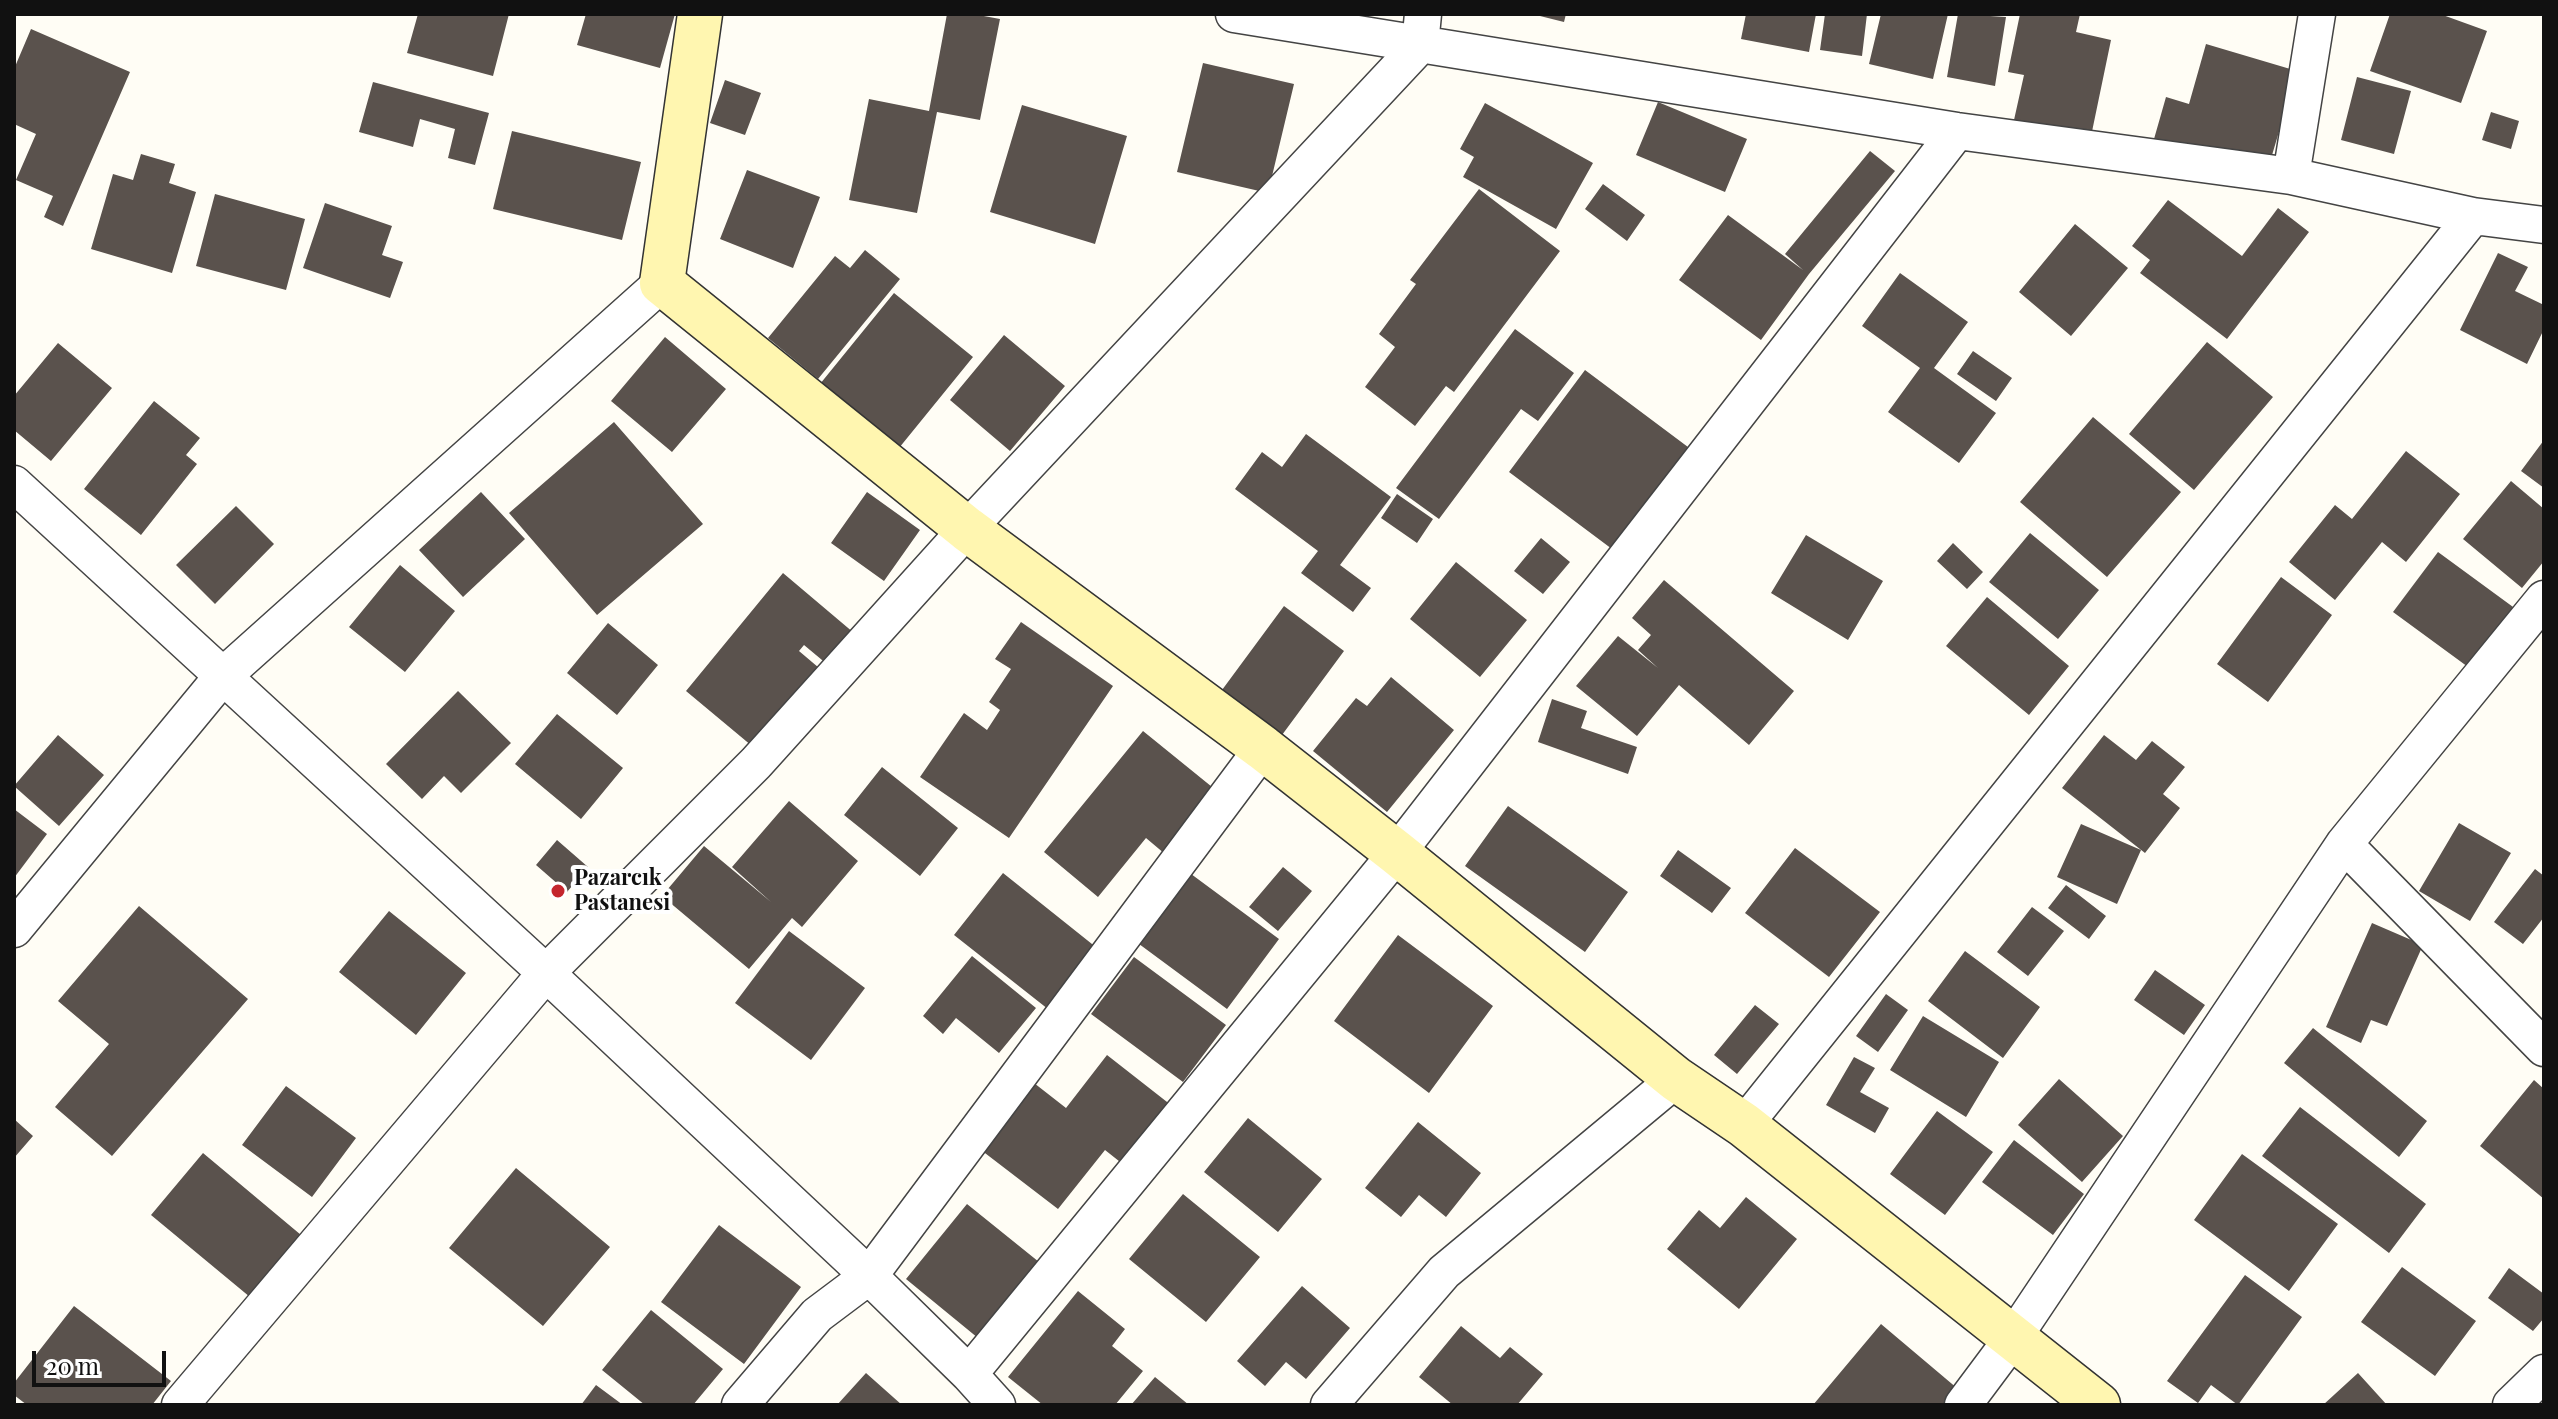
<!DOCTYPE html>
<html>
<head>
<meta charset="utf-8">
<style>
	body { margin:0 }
	#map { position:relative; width:2558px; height:1419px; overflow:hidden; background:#fffdf5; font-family:"Playfair Display",serif }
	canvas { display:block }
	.frame { position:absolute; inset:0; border:16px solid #111; pointer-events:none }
	.scale { position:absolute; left:32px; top:1351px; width:134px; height:36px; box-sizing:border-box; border:4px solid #111; border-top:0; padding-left:10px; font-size:24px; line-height:28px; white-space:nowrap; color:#111; -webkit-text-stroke:6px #fff; paint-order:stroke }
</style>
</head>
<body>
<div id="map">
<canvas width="2558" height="1419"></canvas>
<div class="frame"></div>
<div class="scale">20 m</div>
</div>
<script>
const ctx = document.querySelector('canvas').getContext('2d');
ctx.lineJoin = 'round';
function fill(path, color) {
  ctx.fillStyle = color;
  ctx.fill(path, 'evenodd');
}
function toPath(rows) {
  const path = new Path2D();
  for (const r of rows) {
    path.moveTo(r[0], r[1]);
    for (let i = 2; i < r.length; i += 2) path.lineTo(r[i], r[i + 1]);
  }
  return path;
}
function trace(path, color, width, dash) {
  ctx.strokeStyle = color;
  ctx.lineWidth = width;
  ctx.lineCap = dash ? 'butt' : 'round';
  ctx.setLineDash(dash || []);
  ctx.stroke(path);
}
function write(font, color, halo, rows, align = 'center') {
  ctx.font = font + ' "Playfair Display",serif';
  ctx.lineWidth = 8;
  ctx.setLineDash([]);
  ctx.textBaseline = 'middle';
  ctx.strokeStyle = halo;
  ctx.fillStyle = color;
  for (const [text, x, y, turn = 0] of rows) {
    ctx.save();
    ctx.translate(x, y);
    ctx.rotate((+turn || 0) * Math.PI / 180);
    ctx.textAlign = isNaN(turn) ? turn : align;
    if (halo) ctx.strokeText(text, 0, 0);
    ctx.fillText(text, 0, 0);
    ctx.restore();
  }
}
fill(toPath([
	[418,14,509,14,493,76,407,53],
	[586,14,675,14,660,68,577,45],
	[947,14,973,14,1000,19,980,120,937,112,917,213,849,200,869,99,929,111],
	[1532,14,1566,14,1564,22],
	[1746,14,1816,14,1809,52,1741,39],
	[1825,14,1867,14,1862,56,1820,50],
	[1881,14,1948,14,1933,79,1869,64],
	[1958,14,2006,17,1995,86,1947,77],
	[2020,14,2080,14,2076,32,2111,40,2089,146,2012,129,2024,75,2008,72],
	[2390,14,2440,14,2487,31,2461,103,2370,71],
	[31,29,130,72,63,226,44,217,53,196,16,180,36,134,14,124,14,69],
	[2206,44,2297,71,2267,172,2154,139,2166,97,2189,104],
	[1203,63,1294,84,1268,193,1177,172],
	[2357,77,2411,91,2394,154,2341,140],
	[725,80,761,93,745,135,710,123],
	[373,82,489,113,475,165,448,158,455,129,420,119,413,147,359,132],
	[1658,102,1747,139,1725,192,1636,155],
	[1485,103,1593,163,1556,229,1463,177,1474,157,1460,149],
	[1022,105,1127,136,1095,244,990,212],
	[2491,112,2519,121,2511,149,2482,140],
	[512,131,641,162,622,240,493,209],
	[1870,151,1895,171,1809,274,1761,340,1679,280,1728,215,1803,270,1785,254],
	[141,154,175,164,169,183,196,192,172,273,91,249,113,174,133,180],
	[747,170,820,197,793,268,720,239],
	[1603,184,1645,215,1627,241,1585,209],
	[1479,189,1560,251,1454,392,1446,386,1415,426,1365,387,1395,347,1379,334,1416,284,1410,280],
	[215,194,305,219,286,290,196,266],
	[2168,200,2242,256,2278,208,2309,232,2227,339,2140,273,2150,260,2132,246],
	[325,203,392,226,382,255,403,262,390,298,303,268],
	[2075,224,2128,268,2071,336,2019,292],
	[865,250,900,279,818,379,768,338,835,256,850,268],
	[2498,253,2528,267,2515,291,2544,305,2544,329,2527,364,2460,330],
	[1900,273,1968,322,1934,368,1996,413,1959,463,1888,412,1920,368,1862,326],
	[894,293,973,357,899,448,820,384],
	[1515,329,1574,373,1538,421,1521,409,1439,519,1396,488],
	[1004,335,1065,386,1010,451,950,400],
	[665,337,726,389,672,452,611,401],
	[2207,342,2273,397,2194,490,2129,434],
	[58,343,112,388,51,461,14,430,14,396],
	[1973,351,2012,378,1996,401,1957,374],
	[1585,370,1700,456,1612,549,1509,472],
	[154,401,200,438,186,455,197,464,141,535,84,489],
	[2093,417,2181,492,2107,577,2020,502],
	[614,422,703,524,597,615,509,513],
	[1306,434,1391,497,1340,565,1371,588,1353,612,1301,573,1318,551,1235,489,1262,452,1282,467],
	[2544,440,2544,488,2521,471],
	[2406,451,2460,494,2406,562,2382,542,2335,600,2289,562,2335,505,2352,519],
	[2511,481,2544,509,2544,561,2522,588,2463,539],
	[481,492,525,539,463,597,419,550],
	[867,492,920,530,884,581,831,543],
	[1397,494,1433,519,1417,543,1381,518],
	[236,506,274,544,215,604,176,565],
	[2030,533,2099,590,2058,639,1989,582],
	[1806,535,1883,581,1848,640,1771,593],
	[1541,538,1570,562,1543,594,1514,571],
	[1953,543,1983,572,1967,589,1937,561],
	[2438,552,2524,615,2479,675,2393,612],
	[1456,562,1527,620,1480,677,1410,619],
	[400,565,455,611,405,672,349,627],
	[783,573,854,633,828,665,804,645,799,651,825,673,752,746,686,691],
	[2281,577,2332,615,2268,702,2217,664],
	[1664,580,1794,691,1749,745,1679,685,1637,736,1576,686,1618,636,1658,668,1638,650,1651,635,1632,618],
	[1987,597,2069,666,2029,715,1946,646],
	[1284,606,1344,651,1282,735,1222,690],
	[1021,622,1113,686,1009,838,920,777,964,713,987,730,1000,710,989,702,1011,669,995,659],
	[608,623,658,665,617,715,567,673],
	[1391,677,1454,730,1387,812,1313,751,1356,698,1367,706],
	[458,691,511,743,461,793,444,776,422,799,386,764],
	[1552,699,1587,711,1581,728,1637,747,1628,774,1538,742],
	[557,714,623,768,581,819,515,764],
	[1143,731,1217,791,1165,854,1146,838,1098,897,1044,852],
	[58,735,104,775,59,826,14,786],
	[2104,735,2136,760,2152,741,2185,767,2163,794,2180,808,2145,853,2062,788],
	[882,767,958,828,920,876,844,815],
	[789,801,858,861,802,927,792,918,749,969,662,896,704,846,771,902,732,867],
	[1508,806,1628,892,1585,952,1465,866],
	[14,809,47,834,14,878],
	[2459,823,2511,853,2470,921,2419,891],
	[2081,824,2141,850,2117,904,2057,877],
	[557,840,588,867,567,892,536,865],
	[1795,848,1880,912,1829,977,1745,913],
	[1678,850,1731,888,1712,913,1660,876],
	[1283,867,1312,891,1278,931,1249,907],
	[2535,869,2544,876,2544,917,2523,944,2494,922],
	[1187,871,1279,939,1227,1009,1135,941],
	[1003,873,1102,952,1053,1013,954,935],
	[2066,885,2106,916,2089,939,2048,908],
	[139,906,248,999,112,1156,55,1107,109,1044,58,1001],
	[2032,907,2064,931,2028,976,1997,952],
	[389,911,466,973,416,1035,339,972],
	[2372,923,2423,945,2387,1026,2371,1020,2361,1043,2326,1027],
	[789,931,865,988,811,1060,735,1003],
	[1398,935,1493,1006,1429,1093,1334,1021],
	[1965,951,2040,1007,2003,1058,1928,1001],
	[972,956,1036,1008,999,1053,956,1018,943,1034,923,1016],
	[1134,957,1226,1025,1183,1082,1091,1014],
	[2155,970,2205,1005,2184,1035,2134,1000],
	[1886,994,1908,1010,1878,1052,1856,1036],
	[1755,1005,1779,1024,1737,1074,1714,1055],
	[1923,1016,1999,1062,1966,1117,1890,1070],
	[2313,1028,2427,1121,2399,1157,2284,1063],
	[1107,1055,1176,1109,1129,1169,1105,1150,1058,1209,981,1150,1034,1083,1066,1108],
	[1854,1057,1875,1068,1860,1092,1889,1108,1875,1133,1826,1105],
	[2059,1079,2123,1136,2082,1182,2018,1125],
	[2534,1080,2544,1089,2544,1199,2480,1146],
	[286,1086,356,1138,312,1197,242,1145],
	[2300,1107,2426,1204,2389,1253,2262,1156],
	[1937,1111,1993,1152,1945,1215,1890,1174],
	[1248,1118,1322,1179,1278,1232,1204,1172],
	[14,1119,33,1136,14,1158],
	[1418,1122,1481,1173,1446,1217,1419,1195,1401,1217,1365,1188],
	[2014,1140,2084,1194,2053,1235,1982,1182],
	[203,1153,307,1240,256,1302,151,1215],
	[2242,1154,2338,1224,2289,1291,2194,1220],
	[516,1168,610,1247,543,1326,449,1248],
	[1183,1194,1260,1257,1206,1322,1129,1259],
	[1746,1197,1797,1239,1739,1309,1667,1249,1699,1210,1720,1228],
	[967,1204,1039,1262,978,1338,906,1279],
	[719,1225,801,1287,744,1364,661,1302],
	[2402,1267,2476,1321,2435,1376,2361,1322],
	[2509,1268,2544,1294,2544,1318,2533,1331,2488,1298],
	[2245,1275,2302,1317,2238,1405,2211,1385,2198,1403,2167,1381],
	[1302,1286,1350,1328,1306,1379,1286,1362,1265,1386,1237,1361],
	[1078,1291,1125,1329,1112,1346,1143,1371,1115,1405,1043,1405,1008,1377],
	[74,1306,171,1381,152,1405,27,1405,14,1395,14,1383],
	[651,1310,723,1369,693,1405,645,1405,602,1370],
	[1881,1324,1958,1389,1945,1405,1813,1405],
	[1461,1326,1500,1358,1510,1347,1543,1374,1517,1405,1453,1405,1419,1377],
	[866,1373,902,1405,837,1405],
	[2358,1373,2387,1405,2323,1405],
	[1155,1377,1189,1405,1131,1405],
	[596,1385,623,1405,581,1405]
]), '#5a524d');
const street = toPath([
	[1234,14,1957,131,2291,176,2473,216,2544,225],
	[2291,176,2317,14],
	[14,484,546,973,869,1276,969,1374,997,1405],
	[2344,844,2544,1048],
	[14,929,222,677,662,283],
	[1744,1125,2473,216],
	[969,1374,1397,853,1957,131],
	[180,1405,546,973,756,763,967,529,1420,45,1423,14],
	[740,1405,817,1315,869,1276,1263,748],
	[1329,1405,1444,1272,1676,1079],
	[1963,1405,2013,1338,2344,844,2544,599],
	[2511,1405,2544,1373]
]);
const secondary = toPath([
	[700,14,662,283,967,529,1263,748,1397,853,1676,1079,1744,1125,2098,1405]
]);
trace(street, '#444', 39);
trace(secondary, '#333', 47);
trace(street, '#fff', 36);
trace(secondary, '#fff6b0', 44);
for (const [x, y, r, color] of [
	[558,891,8,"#c4262e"]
]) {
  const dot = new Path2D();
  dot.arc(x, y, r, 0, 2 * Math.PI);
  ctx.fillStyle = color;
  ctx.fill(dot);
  trace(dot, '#fff', 3);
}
write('bold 22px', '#111', '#fff', [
	["Pazarcık",574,878],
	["Pastanesi",574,903]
], 'left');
</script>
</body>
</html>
